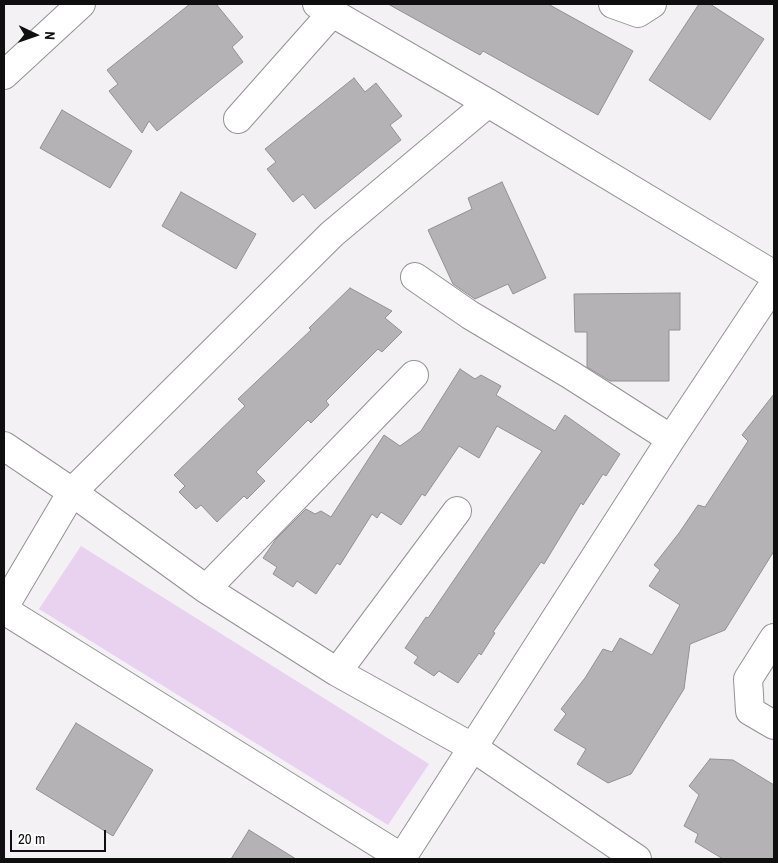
<!DOCTYPE html>
<html>
<head>
<meta charset="utf-8">
<style>
	body { margin:0 }
	#map { position:relative; width:778px; height:863px; overflow:hidden; background:#f3f1f4; font-family:"Archivo Narrow",sans-serif }
	canvas { display:block }
	.frame { position:absolute; inset:0; border:5px solid #0f0f0f; pointer-events:none }
	.north { position:absolute; left:10px; top:10px; width:50px; height:50px; -webkit-text-stroke:4px #fff; paint-order:stroke; rotate:93deg; font-size:14px; font-weight:700; line-height:20px; text-align:center; color:#0f0f0f }
	.north::after { content:''; display:block; margin:auto; width:18px; height:22px; background:#0f0f0f; clip-path:polygon(50% 0,100% 100%,50% 72%,0 100%) }
	.scale { position:absolute; left:10px; top:830px; width:96px; height:22px; box-sizing:border-box; border:2px solid #0f0f0f; border-top:0; padding-left:6px; font-size:15px; line-height:18px; white-space:nowrap; color:#0f0f0f; -webkit-text-stroke:4px #fff; paint-order:stroke }
</style>
</head>
<body>
<div id="map">
<canvas width="778" height="863"></canvas>
<div class="frame"></div>
<div class="north">N</div>
<div class="scale">20 m</div>
</div>
<script>
const ctx = document.querySelector('canvas').getContext('2d');
ctx.lineJoin = 'round';
function fill(path, color) {
  ctx.fillStyle = color;
  ctx.fill(path, 'evenodd');
}
function toPath(rows) {
  const path = new Path2D();
  for (const r of rows) {
    path.moveTo(r[0], r[1]);
    for (let i = 2; i < r.length; i += 2) path.lineTo(r[i], r[i + 1]);
  }
  return path;
}
function trace(path, color, width, dash) {
  ctx.strokeStyle = color;
  ctx.lineWidth = width;
  ctx.lineCap = dash ? 'butt' : 'round';
  ctx.setLineDash(dash || []);
  ctx.stroke(path);
}
fill(toPath([
	[81,546,429,764,388,825,39,609]
]), '#e9d1f0');
const building = toPath([
	[190,4,216,4,243,37,232,47,243,62,157,131,149,121,142,133,109,91,118,84,107,70,190,4],
	[388,4,548,4,633,51,598,115,483,51,480,55,388,4],
	[699,4,710,4,764,39,710,120,649,80,699,4],
	[354,78,365,92,376,83,402,116,390,125,401,140,315,209,303,194,293,202,267,169,276,162,265,149,354,78],
	[62,110,132,151,110,188,40,148,62,110],
	[502,182,546,278,513,294,508,284,475,299,453,284,428,230,472,209,468,198,502,182],
	[181,192,256,234,236,269,162,226,181,192],
	[350,288,392,311,385,318,402,332,382,352,378,349,326,401,329,405,311,423,308,420,256,472,265,481,247,499,244,496,217,522,201,505,196,509,179,492,185,486,174,475,245,406,238,399,311,330,309,328,350,288],
	[680,293,680,330,669,330,669,381,610,381,587,367,587,332,575,332,574,294,680,293],
	[460,369,475,379,481,375,501,386,496,395,555,431,565,415,620,454,606,476,603,474,583,505,581,503,544,564,541,562,493,632,495,633,481,655,479,653,458,683,439,671,434,676,414,663,418,657,405,648,426,617,428,618,542,451,497,426,479,458,459,446,425,496,422,494,401,525,381,512,377,518,372,514,340,565,337,563,316,594,297,581,293,587,273,574,277,567,263,558,276,539,306,509,315,514,321,511,331,517,384,435,400,446,421,431,460,369],
	[774,394,774,551,725,630,690,644,684,689,631,774,608,783,577,764,586,749,554,730,566,714,561,709,585,678,603,649,612,652,620,638,652,655,680,605,649,586,660,570,654,565,679,533,698,505,705,507,748,441,742,435,774,394],
	[76,723,153,770,113,836,36,789,76,723],
	[710,759,733,760,774,785,774,859,723,859,695,842,698,834,684,826,699,795,689,786,710,759],
	[249,830,296,859,231,859,249,830]
]);
fill(building, '#b4b2b5');
trace(building, '#929093', 1);
const minor = toPath([
	[317,4,488,103,774,275],
	[613,4,638,13,652,4],
	[4,75,81,4],
	[238,119,332,13],
	[415,277,470,315,571,375,671,439],
	[4,446,72,492,206,589,337,672,472,747,637,859],
	[206,589,414,375],
	[4,607,72,492,332,234,488,103],
	[4,610,402,858],
	[774,638,748,679,750,711,774,725],
	[337,672,457,511],
	[401,859,671,439,774,284]
]);
trace(minor, '#949294', 30);
trace(minor, '#fff', 28);
</script>
</body>
</html>
